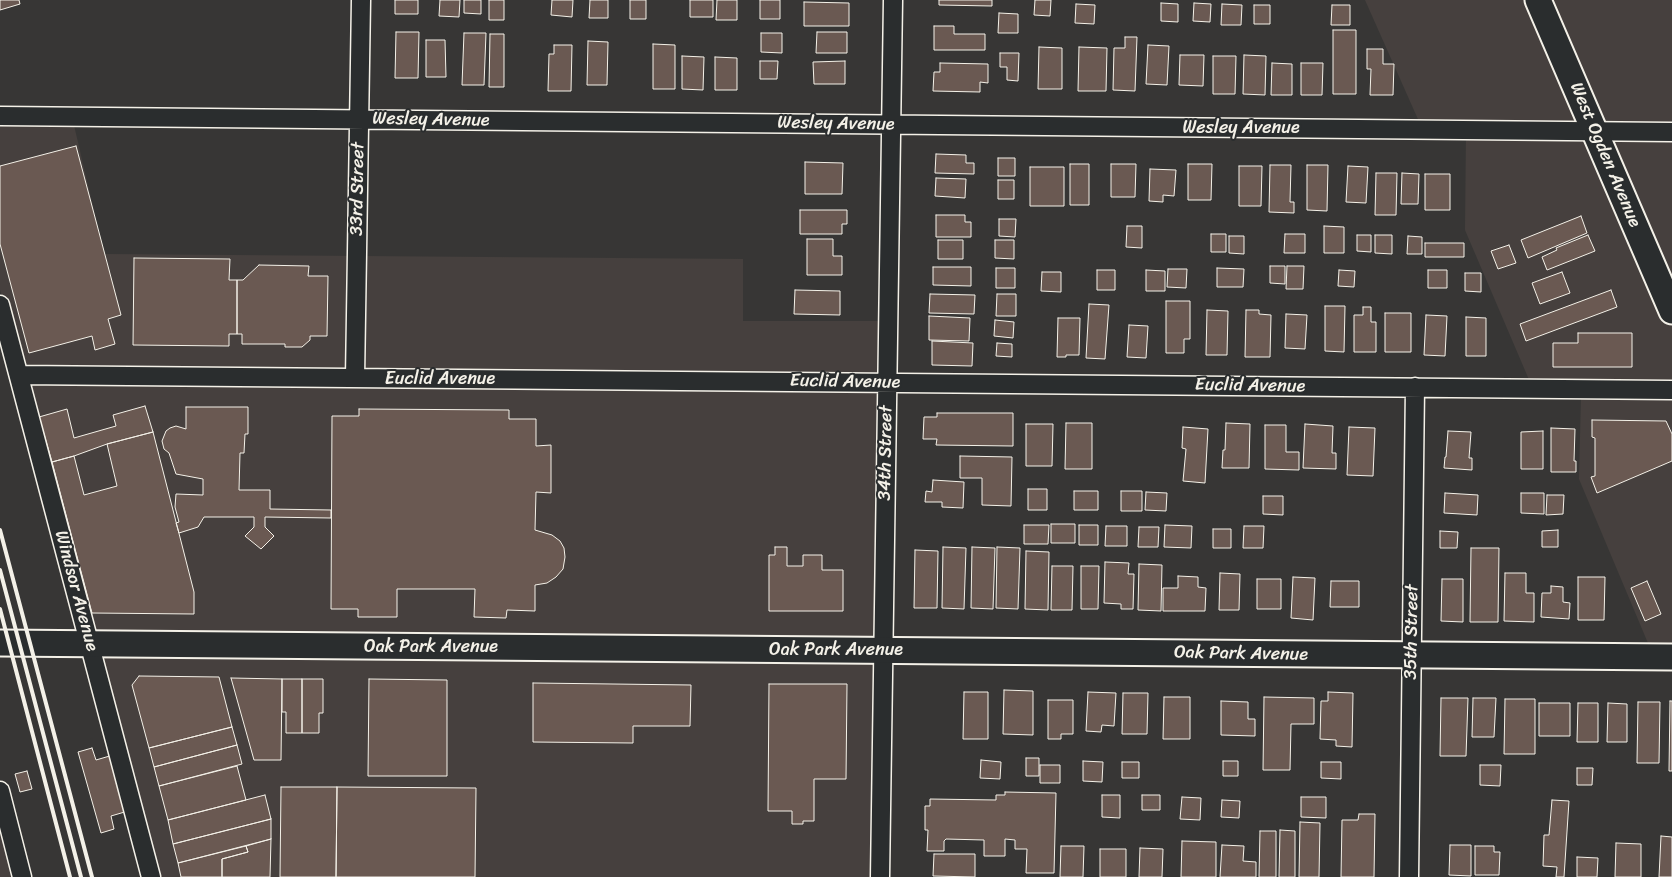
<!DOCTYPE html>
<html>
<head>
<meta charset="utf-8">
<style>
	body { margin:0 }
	canvas { display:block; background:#373635 }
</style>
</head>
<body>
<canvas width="1672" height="877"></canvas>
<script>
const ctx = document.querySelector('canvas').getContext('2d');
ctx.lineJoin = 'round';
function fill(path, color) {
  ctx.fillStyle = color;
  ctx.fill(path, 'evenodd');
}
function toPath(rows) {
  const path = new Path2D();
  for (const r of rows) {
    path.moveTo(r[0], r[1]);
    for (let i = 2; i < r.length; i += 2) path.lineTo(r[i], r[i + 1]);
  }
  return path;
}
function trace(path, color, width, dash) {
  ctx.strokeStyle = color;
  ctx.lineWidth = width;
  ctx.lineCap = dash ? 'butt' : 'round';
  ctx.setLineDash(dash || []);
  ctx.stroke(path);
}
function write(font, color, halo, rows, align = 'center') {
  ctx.font = font + ' Sriracha,sans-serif';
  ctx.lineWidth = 4;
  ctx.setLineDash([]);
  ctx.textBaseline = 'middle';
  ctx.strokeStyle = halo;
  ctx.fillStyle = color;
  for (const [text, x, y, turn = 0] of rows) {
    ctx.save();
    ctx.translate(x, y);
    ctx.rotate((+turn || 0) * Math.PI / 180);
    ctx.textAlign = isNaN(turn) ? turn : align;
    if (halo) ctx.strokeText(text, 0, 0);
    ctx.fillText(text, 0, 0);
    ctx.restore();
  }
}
fill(toPath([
	[1365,0,1536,0,1591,128,1421,126],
	[1546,0,1672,0,1672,126,1600,125],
	[0,121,73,121,104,254,743,259,743,321,885,321,877,877,155,877,94,639,0,290],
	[1466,135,1592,136,1672,322,1672,655,1653,655,1579,479,1581,396,1536,396,1465,230],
	[1600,135,1672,135,1672,304],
	[0,806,18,877,0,877]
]), '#46403e');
const building = toPath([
	[0,0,19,0,20,4,0,10,0,0],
	[395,0,418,0,418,14,395,14,395,0],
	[440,0,460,0,459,17,439,16,440,0],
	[464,0,481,0,481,14,464,13,464,0],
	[489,0,504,0,504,20,489,20,489,0],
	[552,0,573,0,572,17,551,15,552,0],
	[590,0,608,0,608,18,589,18,590,0],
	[630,0,646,0,646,19,630,19,630,0],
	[690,0,713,0,713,17,690,17,690,0],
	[717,0,737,0,737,20,716,20,717,0],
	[760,0,780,0,780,19,760,19,760,0],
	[939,0,992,0,992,6,939,5,939,0],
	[1035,0,1051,0,1050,16,1034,15,1035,0],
	[804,2,849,3,849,26,804,26,804,2],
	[1161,3,1178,4,1178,22,1161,21,1161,3],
	[1194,3,1211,4,1210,22,1193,21,1194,3],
	[1076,4,1095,5,1094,24,1075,23,1076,4],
	[1222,4,1242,5,1241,25,1221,25,1222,4],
	[1254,5,1270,5,1270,24,1254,24,1254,5],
	[1332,5,1350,5,1350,25,1331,25,1332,5],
	[999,13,1018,14,1018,33,998,33,999,13],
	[934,26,954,26,954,34,985,34,985,50,934,50,934,26],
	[1333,30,1356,30,1356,94,1333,94,1333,30],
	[396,32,419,32,418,78,395,78,396,32],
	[817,32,847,32,847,53,816,53,817,32],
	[464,33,486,33,484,85,462,85,464,33],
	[761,33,782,33,782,53,761,52,761,33],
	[490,34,504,34,504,87,489,87,490,34],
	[1125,37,1137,37,1135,91,1113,90,1114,48,1125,48,1125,37],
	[426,40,445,40,446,77,426,77,426,40],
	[588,41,608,42,607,85,587,85,588,41],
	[653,44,675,45,675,89,653,89,653,44],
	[554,45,572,45,571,91,548,91,549,54,554,54,554,45],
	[1148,45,1169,46,1167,85,1146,84,1148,45],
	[1039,47,1062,48,1062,89,1038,89,1039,47],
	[1079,47,1107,48,1106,91,1078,91,1079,47],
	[1367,49,1383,49,1383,64,1394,64,1393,95,1370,95,1371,69,1367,69,1367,49],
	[1000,53,1019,53,1018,81,1007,80,1007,67,1000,67,1000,53],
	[1180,55,1204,55,1203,86,1179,85,1180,55],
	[1244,55,1266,56,1265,95,1243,94,1244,55],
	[682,56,704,57,703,90,682,89,682,56],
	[1213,56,1236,56,1235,94,1213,94,1213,56],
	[715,57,737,58,737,90,715,90,715,57],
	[760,61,778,61,777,79,760,79,760,61],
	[845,61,845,84,814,84,813,62,845,61],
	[940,63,988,64,988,83,980,82,980,92,933,91,934,72,940,72,940,63],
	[1272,63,1292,64,1292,95,1271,95,1272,63],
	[1301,63,1323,63,1322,95,1301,95,1301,63],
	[76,146,121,315,108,319,115,344,95,350,92,336,29,353,0,244,0,166,76,146],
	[936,154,966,155,966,163,974,163,974,174,935,173,936,154],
	[998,158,1015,158,1015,176,998,176,998,158],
	[805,162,843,163,842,194,805,194,805,162],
	[1070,164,1089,164,1089,205,1070,205,1070,164],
	[1111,164,1136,164,1135,197,1111,197,1111,164],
	[1188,164,1212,164,1211,200,1188,200,1188,164],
	[1270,165,1291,165,1290,202,1294,202,1294,213,1269,212,1270,165],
	[1307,165,1328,165,1327,211,1307,210,1307,165],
	[1239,166,1262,166,1261,206,1239,206,1239,166],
	[1348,166,1368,167,1366,203,1346,202,1348,166],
	[1030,167,1064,167,1064,206,1030,206,1030,167],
	[1150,169,1176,170,1174,196,1163,195,1163,202,1149,201,1150,169],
	[1376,173,1397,173,1396,215,1375,215,1376,173],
	[1402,173,1419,174,1418,204,1401,204,1402,173],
	[1425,174,1450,174,1450,210,1425,210,1425,174],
	[936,178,966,179,965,198,935,196,936,178],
	[998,180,1014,180,1014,199,998,199,998,180],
	[800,210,847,210,847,224,842,224,842,234,800,234,800,210],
	[936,215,965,215,965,222,971,222,971,237,936,237,936,215],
	[1581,216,1587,233,1528,258,1521,240,1581,216],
	[999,219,1016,219,1015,237,999,236,999,219],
	[1127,226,1142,226,1142,248,1126,247,1127,226],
	[1324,226,1344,227,1344,253,1324,253,1324,226],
	[1211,234,1226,234,1226,252,1211,252,1211,234],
	[1285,234,1305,234,1305,253,1284,253,1285,234],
	[1357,235,1371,235,1371,252,1357,251,1357,235],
	[1375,235,1392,235,1392,254,1375,253,1375,235],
	[1588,235,1595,251,1547,270,1542,257,1557,250,1556,248,1588,235],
	[1229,236,1244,236,1244,254,1229,253,1229,236],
	[1408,236,1422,237,1422,254,1407,254,1408,236],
	[807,239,833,239,833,256,842,256,842,275,807,275,807,239],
	[938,240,963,240,963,259,938,259,938,240],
	[995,240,1014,240,1014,259,995,258,995,240],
	[1425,243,1464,243,1464,257,1425,257,1425,243],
	[1509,245,1516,263,1498,269,1491,251,1509,245],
	[134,258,230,259,229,280,237,280,237,334,229,334,229,346,133,345,134,258],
	[259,265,309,266,308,276,328,276,327,336,310,336,310,340,302,347,285,347,285,344,242,344,242,334,237,334,237,280,243,280,259,265],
	[1270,266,1285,266,1285,284,1270,283,1270,266],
	[1287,266,1304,266,1303,289,1286,289,1287,266],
	[933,267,971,267,971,286,933,285,933,267],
	[996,268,1015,268,1015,288,996,288,996,268],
	[1217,268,1244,269,1243,287,1217,287,1217,268],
	[1168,269,1187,269,1186,288,1167,287,1168,269],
	[1097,270,1115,270,1115,290,1097,290,1097,270],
	[1146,270,1165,271,1165,291,1146,291,1146,270],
	[1339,270,1355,271,1354,287,1338,286,1339,270],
	[1428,270,1447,270,1447,288,1428,288,1428,270],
	[1042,272,1061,272,1061,292,1041,291,1042,272],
	[1562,272,1570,293,1540,304,1532,283,1562,272],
	[1465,273,1481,273,1481,292,1465,291,1465,273],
	[795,290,840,291,840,315,794,314,795,290],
	[1611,290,1617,307,1526,341,1520,324,1611,290],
	[930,294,975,295,974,314,929,313,930,294],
	[997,294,1016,294,1016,316,996,316,997,294],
	[1166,301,1190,301,1190,339,1184,339,1184,353,1166,353,1166,301],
	[1089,304,1109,305,1105,359,1086,358,1089,304],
	[1325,306,1345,306,1344,352,1325,351,1325,306],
	[1363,307,1371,307,1371,322,1376,322,1376,352,1354,352,1354,315,1363,315,1363,307],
	[1207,310,1228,311,1227,355,1206,355,1207,310],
	[1246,310,1259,310,1259,314,1271,315,1270,357,1245,357,1246,310],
	[1385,313,1411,313,1411,352,1385,352,1385,313],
	[1286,314,1307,315,1305,349,1285,348,1286,314],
	[1426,315,1447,316,1445,356,1424,355,1426,315],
	[929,316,970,318,969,341,929,340,929,316],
	[1466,317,1486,318,1486,356,1466,356,1466,317],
	[1058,318,1080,318,1079,355,1066,355,1066,357,1057,357,1058,318],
	[995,320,1014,322,1013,338,994,336,995,320],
	[1129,325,1148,326,1146,358,1127,357,1129,325],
	[1578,333,1632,333,1632,367,1553,367,1553,343,1578,343,1578,333],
	[932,341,973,343,972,366,932,365,932,341],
	[997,343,1012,344,1012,357,996,356,997,343],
	[145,406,153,432,107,444,74,456,52,462,39,417,67,409,74,438,116,426,113,415,145,406],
	[186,407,248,407,248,434,245,434,244,453,240,453,239,490,270,490,270,509,331,510,331,518,265,517,265,527,274,536,261,549,245,536,254,527,254,517,204,517,198,527,179,533,176,523,179,522,175,507,176,494,203,495,203,479,176,474,169,453,164,449,162,441,166,431,170,428,176,426,186,429,186,407],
	[359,409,509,410,509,419,536,419,536,446,551,445,551,493,536,492,535,530,552,535,560,541,564,548,565,557,563,569,556,577,547,583,535,585,535,611,507,610,506,618,474,617,475,589,397,589,397,617,358,617,358,609,331,609,332,416,359,416,359,409],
	[937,413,1013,413,1013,446,936,445,937,439,923,439,924,417,937,417,937,413],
	[1592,420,1666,421,1672,434,1672,461,1597,493,1591,477,1595,476,1595,438,1592,437,1592,420],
	[1066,423,1092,423,1092,469,1065,469,1066,423],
	[1226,423,1250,424,1249,468,1222,468,1223,450,1225,450,1226,423],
	[1026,424,1053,424,1052,466,1026,466,1026,424],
	[1305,424,1333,426,1332,453,1336,453,1336,469,1303,468,1305,424],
	[1265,425,1286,425,1286,452,1299,452,1299,470,1265,469,1265,425],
	[1183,427,1208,429,1205,483,1183,481,1186,449,1182,448,1183,427],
	[1349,427,1375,428,1373,476,1347,475,1349,427],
	[1551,428,1575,429,1574,461,1576,461,1576,472,1551,472,1551,428],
	[1448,431,1471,432,1469,458,1472,458,1472,470,1444,468,1445,457,1446,457,1448,431],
	[1543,431,1543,469,1521,469,1521,432,1543,431],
	[153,432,194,592,194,614,92,613,52,462,74,456,84,495,117,486,107,444,153,432],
	[960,456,1012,457,1011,506,982,505,982,478,960,478,960,456],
	[933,480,964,482,963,508,942,507,942,502,925,502,926,491,932,492,933,480],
	[1028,489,1047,489,1047,510,1028,510,1028,489],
	[1074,491,1098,491,1098,510,1074,510,1074,491],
	[1121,491,1142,491,1142,511,1121,511,1121,491],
	[1146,492,1167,493,1166,511,1145,510,1146,492],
	[1445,493,1478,495,1477,515,1444,513,1445,493],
	[1521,493,1544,493,1544,514,1521,513,1521,493],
	[1547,495,1564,495,1563,514,1546,515,1547,495],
	[1263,496,1283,496,1283,515,1263,514,1263,496],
	[1051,524,1075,524,1075,543,1051,543,1051,524],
	[1024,525,1049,525,1048,544,1024,544,1024,525],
	[1079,525,1098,525,1098,545,1079,545,1079,525],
	[1165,525,1192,526,1191,548,1164,547,1165,525],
	[1106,526,1127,526,1127,546,1105,546,1106,526],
	[1244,526,1264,526,1263,548,1243,548,1244,526],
	[1139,527,1159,527,1158,547,1138,547,1139,527],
	[1213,529,1231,529,1231,548,1213,548,1213,529],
	[1558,530,1558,547,1542,547,1542,531,1558,530],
	[1440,531,1458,532,1457,548,1440,548,1440,531],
	[775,547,787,547,787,566,803,566,803,555,822,555,822,570,843,570,843,611,769,611,769,555,775,555,775,547],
	[943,547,966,548,964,609,942,608,943,547],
	[972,547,995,548,993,609,971,608,972,547],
	[997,547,1020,548,1018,609,996,608,997,547],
	[1471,548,1499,548,1498,622,1470,622,1471,548],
	[915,550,938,551,937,608,914,608,915,550],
	[1026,551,1049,552,1048,610,1025,609,1026,551],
	[1105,562,1129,563,1128,574,1134,574,1133,609,1121,609,1121,604,1104,603,1105,562],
	[1139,564,1162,565,1161,611,1138,610,1139,564],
	[1052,566,1073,566,1072,610,1051,610,1052,566],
	[1081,566,1099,566,1098,609,1081,609,1081,566],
	[1220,573,1240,574,1239,610,1219,610,1220,573],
	[1505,573,1526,573,1526,593,1534,593,1534,622,1504,621,1505,573],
	[1178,576,1198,577,1198,587,1206,588,1205,611,1163,611,1163,588,1178,588,1178,576],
	[1293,577,1315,578,1313,620,1291,618,1293,577],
	[1578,577,1605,577,1604,620,1578,620,1578,577],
	[1257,579,1281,579,1281,609,1257,609,1257,579],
	[1442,579,1463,579,1463,622,1441,621,1442,579],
	[1331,581,1359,581,1359,607,1330,607,1331,581],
	[1647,581,1661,614,1645,621,1631,588,1647,581],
	[1551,586,1563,587,1563,602,1570,603,1569,619,1541,617,1542,593,1551,593,1551,586],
	[139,676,219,677,232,727,149,748,132,685,139,676],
	[231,678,282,679,281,760,254,760,231,678],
	[282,679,302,679,302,733,286,733,286,712,282,712,282,679],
	[302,679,323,679,323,713,319,713,319,733,302,733,302,679],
	[369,679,447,680,447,776,368,776,369,679],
	[533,683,691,685,690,726,633,726,633,743,533,742,533,683],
	[769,684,847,684,846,779,814,779,814,821,803,821,803,824,792,824,792,811,768,811,769,684],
	[1004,690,1033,691,1033,735,1003,734,1004,690],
	[964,692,988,692,988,739,963,739,964,692],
	[1088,692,1116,693,1114,726,1102,725,1101,732,1086,731,1088,692],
	[1328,692,1353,693,1352,747,1336,746,1336,740,1320,739,1321,701,1328,701,1328,692],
	[1123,693,1148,693,1147,734,1122,734,1123,693],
	[1164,697,1190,697,1190,739,1163,739,1164,697],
	[1264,697,1314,698,1314,724,1291,724,1290,770,1263,770,1264,697],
	[1441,698,1468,698,1466,756,1440,756,1441,698],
	[1473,698,1496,698,1494,737,1472,737,1473,698],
	[1505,699,1535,699,1535,754,1504,754,1505,699],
	[1048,700,1073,700,1073,734,1061,734,1061,739,1048,739,1048,700],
	[1221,701,1248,702,1248,719,1255,719,1255,736,1221,735,1221,701],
	[1670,701,1672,701,1672,771,1669,771,1670,701],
	[1638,702,1660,702,1659,763,1637,763,1638,702],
	[1539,703,1570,703,1570,736,1539,736,1539,703],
	[1578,703,1598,703,1598,742,1577,742,1578,703],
	[1608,703,1627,704,1627,742,1607,742,1608,703],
	[232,727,237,745,154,767,149,748,232,727],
	[237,745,242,764,159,786,154,767,237,745],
	[92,748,96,760,113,755,128,811,111,816,114,829,101,833,78,752,92,748],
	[1026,758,1039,758,1039,776,1026,776,1026,758],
	[981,760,1001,762,1000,779,980,778,981,760],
	[1083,761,1103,762,1102,782,1083,781,1083,761],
	[1223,761,1238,761,1238,776,1223,776,1223,761],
	[1122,762,1139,762,1139,778,1122,778,1122,762],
	[1321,762,1341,762,1341,779,1321,778,1321,762],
	[1040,765,1060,765,1060,783,1040,783,1040,765],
	[1480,765,1501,765,1500,786,1480,785,1480,765],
	[237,766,246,800,168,820,159,786,237,766],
	[1577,768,1593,768,1592,785,1577,785,1577,768],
	[27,771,32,789,20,792,15,774,27,771],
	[281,787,337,787,336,877,280,877,281,787],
	[337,787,476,788,475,877,336,877,337,787],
	[1005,792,1056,793,1054,873,1026,873,1027,849,1015,849,1015,840,1005,839,1005,856,984,856,984,840,946,839,944,841,944,851,927,851,928,830,925,830,925,806,930,806,930,799,996,800,996,795,1005,795,1005,792],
	[265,795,271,819,173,844,168,820,265,795],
	[1102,795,1120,795,1120,818,1102,817,1102,795],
	[1142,795,1160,795,1160,810,1142,810,1142,795],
	[1182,797,1201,798,1200,820,1180,819,1182,797],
	[1301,797,1326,797,1326,818,1301,817,1301,797],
	[1222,800,1240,801,1239,818,1221,817,1222,800],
	[1552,800,1569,801,1564,877,1556,877,1557,867,1543,866,1544,835,1549,835,1552,800],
	[1359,814,1375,814,1374,877,1341,877,1342,820,1358,820,1359,814],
	[271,819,271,839,178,863,173,844,271,819],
	[1300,822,1320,823,1319,877,1299,877,1300,822],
	[1280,830,1295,831,1295,877,1279,877,1280,830],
	[1260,831,1276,831,1276,877,1259,877,1260,831],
	[1661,836,1672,837,1672,877,1659,877,1661,836],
	[271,839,270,877,222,877,222,859,248,852,246,846,271,839],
	[1182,841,1216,842,1216,877,1181,877,1182,841],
	[1616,843,1641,844,1641,877,1615,877,1616,843],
	[1222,845,1244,846,1243,861,1256,862,1256,877,1220,877,1222,845],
	[1450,845,1471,845,1471,876,1449,875,1450,845],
	[246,846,248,852,222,859,222,877,181,877,178,863,246,846],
	[1061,846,1084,846,1083,877,1060,877,1061,846],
	[1475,846,1494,846,1494,852,1500,852,1499,875,1475,875,1475,846],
	[1140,848,1163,849,1162,877,1139,877,1140,848],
	[1100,849,1126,849,1126,877,1100,877,1100,849],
	[934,854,975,854,975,877,933,876,934,854],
	[1577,857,1598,858,1597,877,1577,877,1577,857]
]);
fill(building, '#6a5952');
trace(building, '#f4f1e8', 1);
const street = toPath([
	[0,116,1672,132],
	[0,305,151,877],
	[19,375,1672,390],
	[355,378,361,0],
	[0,791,22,877],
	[880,877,893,0],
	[1409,877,1415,387]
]);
const secondary = toPath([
	[1538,0,1672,311],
	[0,643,1672,657]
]);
trace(street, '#f4f1e8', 21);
trace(secondary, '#f4f1e8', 29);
trace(street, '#2a2d2e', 18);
trace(secondary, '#2a2d2e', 25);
trace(toPath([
	[0,530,92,877],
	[0,570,81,877],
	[0,609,70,877]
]), '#f4f1e8', 4);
write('18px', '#f4f1e8', '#2a2d2e', [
	["Wesley Avenue",431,120,1],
	["Wesley Avenue",836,124,1],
	["Wesley Avenue",1241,128],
	["West Ogden Avenue",1605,155,67],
	["33rd Street",358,189,-89],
	["Euclid Avenue",440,379],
	["Euclid Avenue",845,382,1],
	["Euclid Avenue",1250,386,1],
	["34th Street",886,453,-89],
	["Windsor Avenue",76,591,75],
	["35th Street",1412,632,-89],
	["Oak Park Avenue",431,647],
	["Oak Park Avenue",836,650],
	["Oak Park Avenue",1241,654,1]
]);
</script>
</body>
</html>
